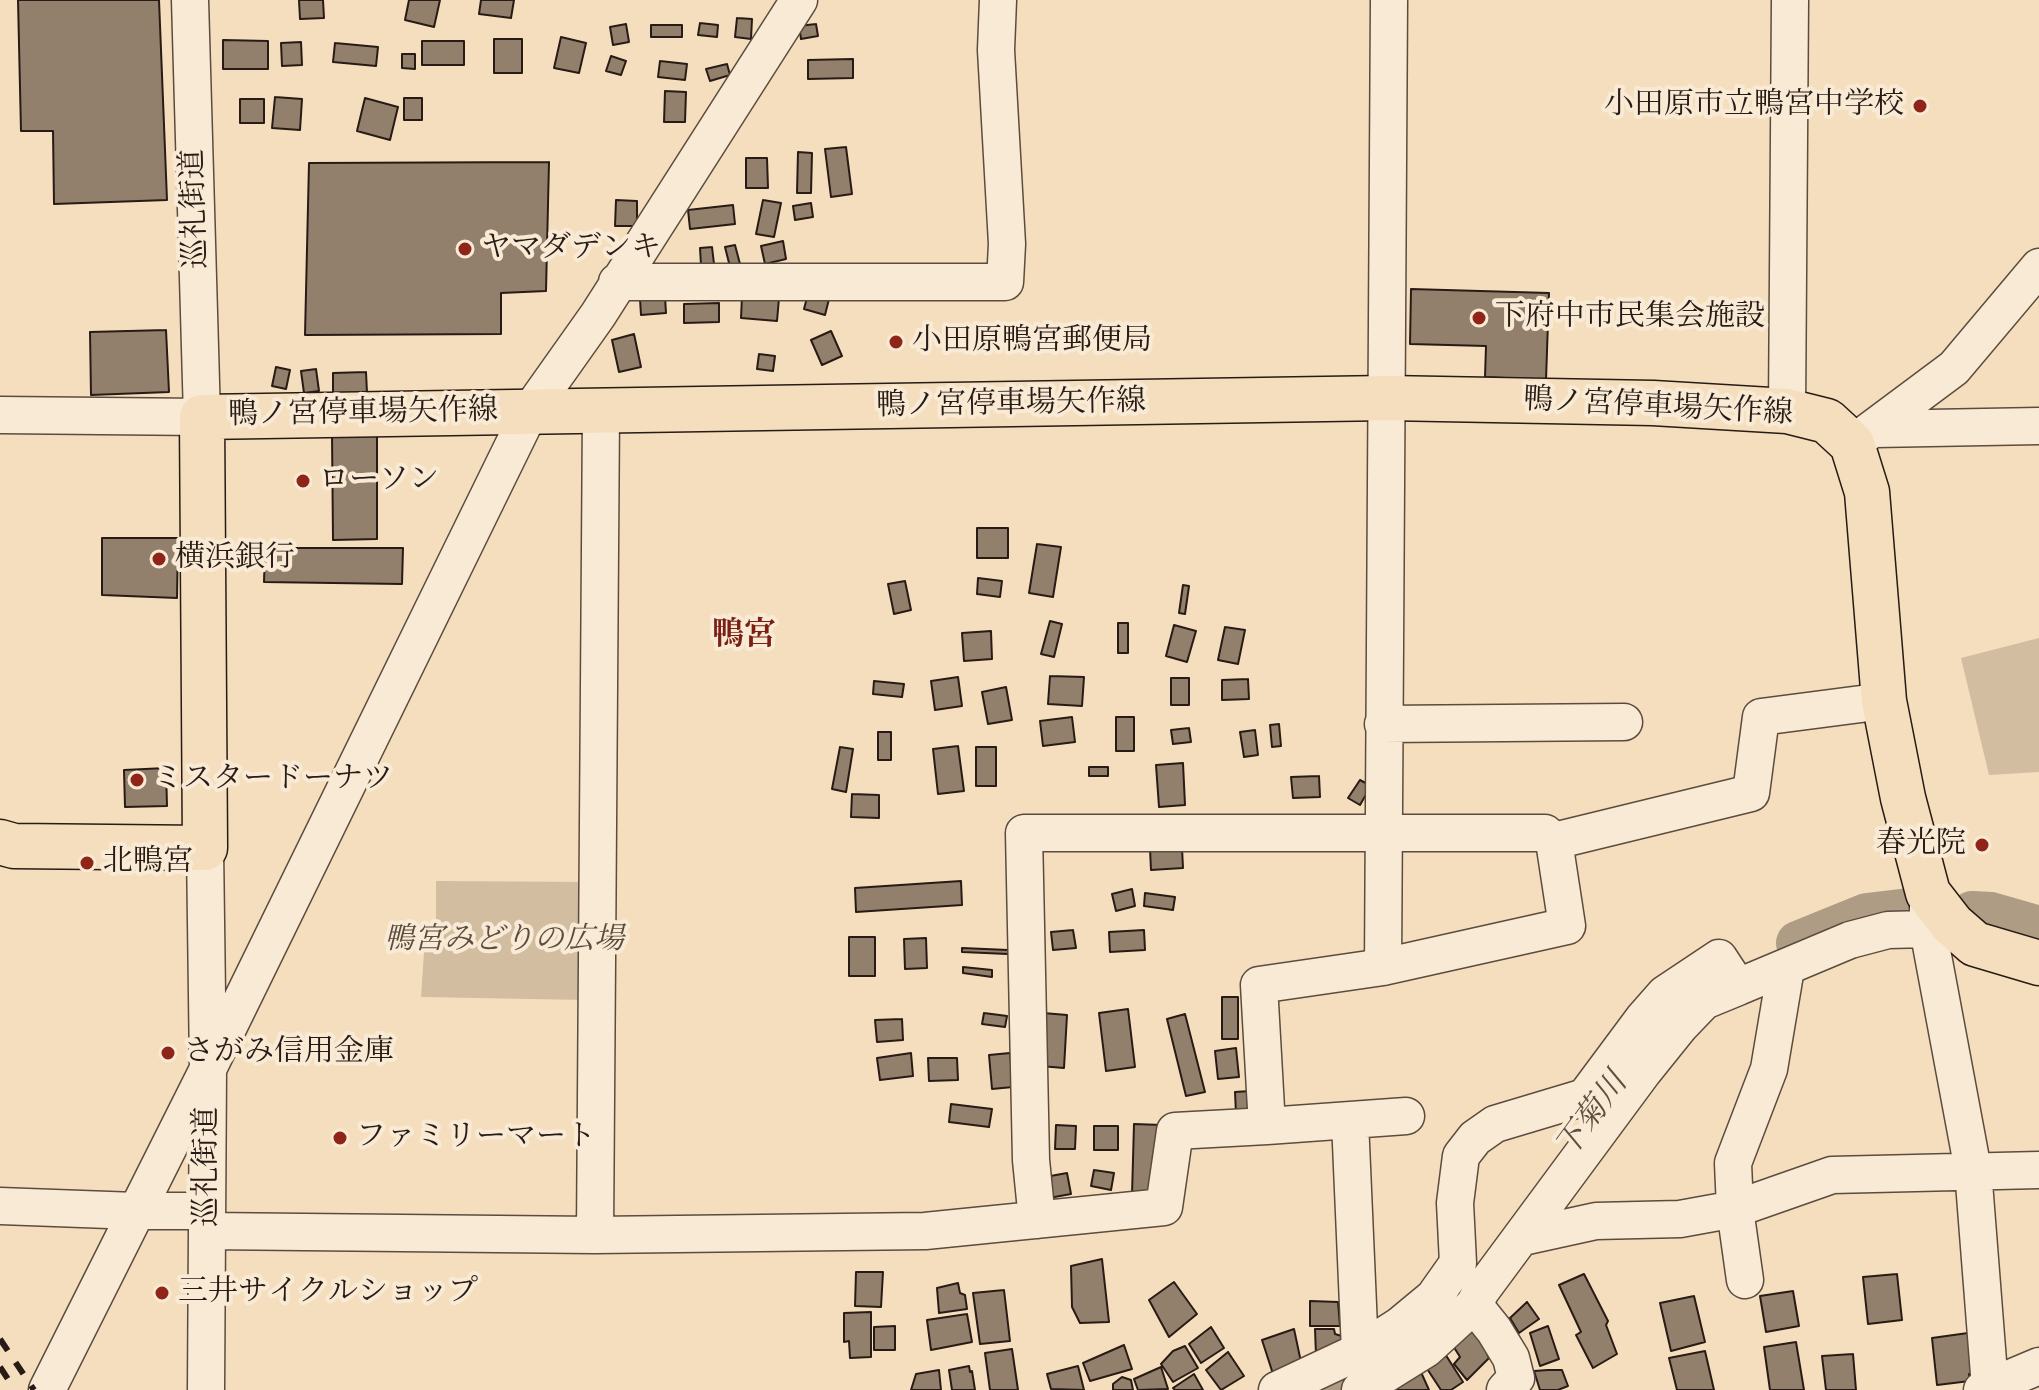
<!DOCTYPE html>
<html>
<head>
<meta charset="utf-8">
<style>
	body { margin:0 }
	canvas { display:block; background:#f5debd }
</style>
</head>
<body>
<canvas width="2039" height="1390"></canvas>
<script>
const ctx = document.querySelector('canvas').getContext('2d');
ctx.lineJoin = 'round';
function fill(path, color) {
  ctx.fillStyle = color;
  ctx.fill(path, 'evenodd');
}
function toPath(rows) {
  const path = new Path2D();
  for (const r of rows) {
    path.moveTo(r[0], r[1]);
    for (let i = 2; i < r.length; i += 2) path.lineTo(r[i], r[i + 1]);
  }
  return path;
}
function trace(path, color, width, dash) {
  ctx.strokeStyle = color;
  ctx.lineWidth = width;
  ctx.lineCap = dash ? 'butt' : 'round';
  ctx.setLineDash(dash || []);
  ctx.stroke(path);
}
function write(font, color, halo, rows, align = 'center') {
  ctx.font = font + ' Cardo,"Noto Serif JP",serif';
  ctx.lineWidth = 8;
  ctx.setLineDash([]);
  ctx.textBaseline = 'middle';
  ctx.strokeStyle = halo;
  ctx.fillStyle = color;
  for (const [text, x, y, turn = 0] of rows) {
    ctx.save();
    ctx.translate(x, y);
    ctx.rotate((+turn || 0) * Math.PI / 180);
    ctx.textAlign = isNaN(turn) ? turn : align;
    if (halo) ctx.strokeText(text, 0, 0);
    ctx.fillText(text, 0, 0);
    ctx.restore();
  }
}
fill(toPath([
	[2039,638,2039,772,1989,775,1961,658],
	[436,881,588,882,586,1000,421,997,426,924,436,922]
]), '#d2bda0');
trace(toPath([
	[1972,913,1991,914,2039,928],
	[1798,943,1867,915,1909,910],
	[1321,1390,1376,1364,1399,1349]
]), '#af9c84', 44);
const building = toPath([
	[18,0,159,0,167,200,54,204,53,131,21,131,18,0],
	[299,0,323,0,324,18,300,19,299,0],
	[409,0,440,0,434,27,405,20,409,0],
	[481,0,514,0,511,18,479,14,481,0],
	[737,18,752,19,751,39,735,37,737,18],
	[700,23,718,25,717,37,698,35,700,23],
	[626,24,629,42,613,45,610,27,626,24],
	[816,24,818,36,801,39,799,26,816,24],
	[651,25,682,25,682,37,651,37,651,25],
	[561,37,586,43,579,73,554,68,561,37],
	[494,39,522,39,522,73,494,73,494,39],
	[223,40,268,41,268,69,223,69,223,40],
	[422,41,464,41,464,65,422,65,422,41],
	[301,42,302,65,282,66,281,43,301,42],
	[335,43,378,47,376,66,333,62,335,43],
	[402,54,415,54,415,69,402,68,402,54],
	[611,56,626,61,621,75,606,71,611,56],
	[853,59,853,78,808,79,808,60,853,59],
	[660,61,687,64,685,80,658,77,660,61],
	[727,64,730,75,710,81,706,69,727,64],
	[665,91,686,92,685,122,664,122,665,91],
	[275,97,302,99,300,130,272,128,275,97],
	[365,98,398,107,390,140,357,131,365,98],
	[404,98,422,98,422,120,404,120,404,98],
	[240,99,264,99,264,123,240,123,240,99],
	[846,147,852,194,831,197,825,149,846,147],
	[798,152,812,153,811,193,797,193,798,152],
	[746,158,767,158,768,188,746,188,746,158],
	[549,162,546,291,501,293,501,334,305,335,309,163,549,162],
	[616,200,637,201,637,226,615,226,616,200],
	[763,200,781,203,774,237,756,234,763,200],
	[811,203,813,217,795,220,793,206,811,203],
	[733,205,735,224,690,229,688,210,733,205],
	[783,241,786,259,765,264,761,246,783,241],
	[735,245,740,264,730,267,725,247,735,245],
	[712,247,714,264,701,265,700,248,712,247],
	[1411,289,1549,293,1546,380,1485,377,1486,346,1410,344,1411,289],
	[809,290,830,295,825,315,804,309,809,290],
	[742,296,779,298,777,321,741,318,742,296],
	[665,297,666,313,641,315,640,299,665,297],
	[719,303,719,322,684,323,684,304,719,303],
	[166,330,169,392,91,395,90,332,166,330],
	[831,331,842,356,822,365,811,340,831,331],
	[634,334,641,367,619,372,612,340,634,334],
	[759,354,775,356,773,371,757,369,759,354],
	[276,367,290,370,286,389,272,386,276,367],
	[316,369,319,391,304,393,301,371,316,369],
	[366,372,367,393,333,394,333,373,366,372],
	[332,434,377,434,377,539,333,540,332,434],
	[977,528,1008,528,1008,558,977,558,977,528],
	[102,538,178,538,177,598,102,595,102,538],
	[1037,544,1061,547,1053,597,1029,593,1037,544],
	[265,548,403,548,402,584,264,582,265,548],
	[978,578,1002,581,1000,597,977,594,978,578],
	[905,581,911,610,894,614,888,584,905,581],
	[1183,585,1189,586,1185,614,1179,613,1183,585],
	[1050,621,1062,624,1054,657,1041,654,1050,621],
	[1118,623,1128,623,1128,653,1118,653,1118,623],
	[1174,625,1196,631,1187,662,1166,656,1174,625],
	[1225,627,1245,630,1238,664,1218,660,1225,627],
	[991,631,992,659,964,661,962,633,991,631],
	[1050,676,1084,677,1082,706,1048,704,1050,676],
	[958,677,962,706,935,710,931,681,958,677],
	[1171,678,1189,678,1189,705,1171,705,1171,678],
	[1248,679,1249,699,1222,700,1222,680,1248,679],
	[874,681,904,684,902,697,873,694,874,681],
	[1006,687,1012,720,988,724,982,692,1006,687],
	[1072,717,1075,742,1043,746,1040,721,1072,717],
	[1116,717,1134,717,1134,751,1116,751,1116,717],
	[1279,724,1281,746,1272,747,1270,725,1279,724],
	[1189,728,1191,742,1173,744,1171,730,1189,728],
	[1255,730,1258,755,1244,757,1240,732,1255,730],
	[878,732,891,732,891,760,878,760,878,732],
	[958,746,964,791,938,794,933,749,958,746],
	[840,747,853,749,846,792,832,789,840,747],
	[976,747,996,747,996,786,976,786,976,747],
	[1183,763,1185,805,1159,807,1156,765,1183,763],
	[1089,767,1108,767,1108,776,1089,776,1089,767],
	[166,768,167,806,125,807,124,770,166,768],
	[1319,776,1320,797,1293,798,1291,777,1319,776],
	[1360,780,1371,786,1360,805,1348,798,1360,780],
	[852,794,879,795,879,818,851,817,852,794],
	[1182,848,1183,868,1151,870,1150,849,1182,848],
	[961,881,962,905,856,912,855,888,961,881],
	[1132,889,1135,906,1116,911,1112,894,1132,889],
	[1145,893,1175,897,1173,910,1144,906,1145,893],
	[1073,930,1076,948,1053,950,1051,932,1073,930],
	[1144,930,1145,950,1110,952,1109,932,1144,930],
	[849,937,875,937,875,976,849,976,849,937],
	[926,938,927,968,905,969,904,939,926,938],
	[962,948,1008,950,1008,954,962,952,962,948],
	[963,967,992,970,992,977,963,973,963,967],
	[1222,997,1238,997,1238,1039,1222,1039,1222,997],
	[1128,1009,1135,1067,1106,1071,1099,1013,1128,1009],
	[984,1013,1007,1016,1005,1027,982,1024,984,1013],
	[1043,1013,1067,1015,1064,1068,1040,1066,1043,1013],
	[1185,1014,1205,1092,1186,1096,1167,1019,1185,1014],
	[902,1019,903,1040,877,1042,875,1020,902,1019],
	[1236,1048,1239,1077,1218,1079,1215,1051,1236,1048],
	[911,1053,913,1076,880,1080,877,1058,911,1053],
	[1010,1053,1013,1087,992,1089,989,1055,1010,1053],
	[928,1058,957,1058,958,1080,929,1081,928,1058],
	[1250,1091,1251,1113,1236,1114,1235,1092,1250,1091],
	[951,1104,992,1109,989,1127,949,1122,951,1104],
	[1134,1124,1162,1125,1160,1196,1132,1195,1134,1124],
	[1056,1125,1076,1126,1075,1149,1055,1149,1056,1125],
	[1094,1126,1118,1126,1118,1150,1094,1150,1094,1126],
	[1094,1170,1114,1173,1111,1190,1091,1186,1094,1170],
	[1067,1173,1071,1194,1049,1198,1045,1177,1067,1173],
	[1102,1259,1109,1322,1080,1323,1072,1307,1071,1266,1102,1259],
	[856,1272,883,1272,881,1307,855,1306,856,1272],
	[1584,1274,1608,1321,1606,1325,1617,1354,1593,1368,1576,1335,1581,1332,1559,1285,1584,1274],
	[1897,1274,1902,1320,1868,1324,1863,1277,1897,1274],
	[1174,1282,1197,1314,1169,1337,1149,1300,1174,1282],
	[958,1283,960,1293,965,1295,967,1309,939,1313,937,1288,958,1283],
	[1004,1290,1010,1341,980,1344,973,1293,1004,1290],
	[1793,1291,1799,1326,1766,1332,1760,1296,1793,1291],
	[1694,1296,1705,1342,1671,1351,1660,1303,1694,1296],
	[1310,1301,1338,1302,1340,1326,1310,1326,1310,1301],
	[1527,1302,1539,1319,1519,1333,1510,1318,1527,1302],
	[871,1312,871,1357,850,1358,849,1341,844,1342,844,1313,871,1312],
	[967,1314,972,1342,931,1350,927,1320,967,1314],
	[1474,1323,1489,1358,1467,1380,1454,1364,1460,1357,1452,1344,1474,1323],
	[895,1326,895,1350,874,1350,874,1327,895,1326],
	[1548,1326,1559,1359,1540,1366,1530,1333,1548,1326],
	[1211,1327,1224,1348,1201,1363,1189,1344,1211,1327],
	[1294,1329,1301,1362,1274,1377,1262,1340,1294,1329],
	[1315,1329,1334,1329,1335,1334,1345,1337,1344,1353,1316,1355,1315,1329],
	[1968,1333,1982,1373,1969,1374,1970,1381,1937,1385,1932,1338,1968,1333],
	[1796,1342,1804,1390,1770,1390,1764,1347,1796,1342],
	[1124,1345,1132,1369,1090,1381,1083,1363,1124,1345],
	[1185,1346,1198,1368,1173,1382,1161,1364,1173,1351,1185,1346],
	[1440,1346,1463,1382,1451,1390,1441,1390,1420,1358,1440,1346],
	[1012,1349,1018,1390,990,1390,985,1353,1012,1349],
	[1705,1351,1714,1390,1677,1390,1669,1358,1705,1351],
	[1228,1352,1244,1376,1221,1390,1206,1370,1228,1352],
	[1853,1354,1856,1390,1826,1390,1822,1356,1853,1354],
	[1416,1361,1429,1390,1393,1390,1416,1361],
	[969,1366,970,1372,972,1371,975,1390,952,1390,949,1370,969,1366],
	[1078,1366,1084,1390,1051,1389,1047,1374,1078,1366],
	[1161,1367,1168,1389,1138,1390,1134,1379,1161,1367],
	[939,1370,941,1390,911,1390,916,1374,939,1370],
	[1548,1370,1562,1370,1568,1386,1558,1390,1540,1390,1534,1371,1548,1370],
	[1194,1374,1203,1390,1175,1390,1173,1388,1194,1374],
	[1122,1377,1131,1380,1133,1390,1113,1390,1113,1384,1122,1377]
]);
fill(building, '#93806c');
trace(building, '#281b15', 2);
const minor = toPath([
	[617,282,1005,282,1007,244,996,50,998,0],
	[1787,411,1790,0],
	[0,415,202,417,190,0],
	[1875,429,2039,426],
	[1852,444,1954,368,2039,267],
	[1383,724,1624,722],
	[205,848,208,1069,206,1390],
	[1928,906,1928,929,1973,1170,1990,1387],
	[1383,967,1389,0],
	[1350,1121,1360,1351],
	[1267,1126,1406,1116],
	[0,1206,136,1211,207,1211],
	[1037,1220,1031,1160,1024,833,1545,833,1554,841],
	[207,1231,595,1235,925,1231,1164,1207,1175,1131,1267,1126,1259,985,1383,967,1567,926,1554,841,1751,793,1761,717,1884,701],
	[595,1235,601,412],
	[1523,1237,1596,1221,1680,1219,1735,1209,1832,1175,2039,1170],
	[1745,1280,1735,1209,1733,1163,1769,1069,1786,968],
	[1474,1305,1494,1330,1511,1358,1516,1378,1505,1390],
	[47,1390,208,1069,530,411,598,315,799,0],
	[1277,1390,1360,1351,1399,1326,1434,1297,1458,1263,1455,1203,1461,1156,1475,1138,1495,1124,1585,1097,1643,1019,1665,994,1719,958,1738,987,1850,940,1888,930,1928,929],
	[1360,1390,1426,1349,1474,1305,1481,1291,1643,1072,1680,1026,1704,1001,1738,987],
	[1982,1390,2039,1366]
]);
const major = toPath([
	[0,842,14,846,205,848,202,417,1387,398,1653,403,1787,411,1827,421,1852,444,1867,492,1884,701,1903,798,1928,893,1952,924,1975,944,2039,963]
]);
trace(minor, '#5b4c3f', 39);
trace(major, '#281b15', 47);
trace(minor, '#f8ead4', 36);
trace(major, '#f5debd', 44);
trace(toPath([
	[0,1339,34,1390],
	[0,1367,15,1390]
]), '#281b15', 6, [14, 14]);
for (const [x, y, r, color] of [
	[1920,106,8,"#8f2418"],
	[465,249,8,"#8f2418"],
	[1479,318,8,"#8f2418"],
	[896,342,8,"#8f2418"],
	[303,481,8,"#8f2418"],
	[159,559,8,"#8f2418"],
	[137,780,8,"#8f2418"],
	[1982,845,8,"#8f2418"],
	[87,863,8,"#8f2418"],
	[168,1053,8,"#8f2418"],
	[340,1138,8,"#8f2418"],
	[162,1293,8,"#8f2418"]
]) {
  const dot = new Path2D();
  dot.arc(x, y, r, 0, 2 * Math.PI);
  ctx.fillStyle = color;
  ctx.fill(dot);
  trace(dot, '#f8ead4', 3);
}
write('30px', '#281b15', '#f8ead4', [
	["小田原市立鴨宮中学校",1904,106,"right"],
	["ヤマダデンキ",481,249],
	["下府中市民集会施設",1495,318],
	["小田原鴨宮郵便局",912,342],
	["ローソン",319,481],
	["横浜銀行",175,559],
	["ミスタードーナツ",153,780],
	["春光院",1966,845,"right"],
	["北鴨宮",103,863],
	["さがみ信用金庫",184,1053],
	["ファミリーマート",356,1138],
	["三井サイクルショップ",178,1293]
], 'left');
write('30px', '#281b15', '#f8ead4', [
	["巡礼街道",196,209,-92],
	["鴨ノ宮停車場矢作線",1011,405,-1],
	["鴨ノ宮停車場矢作線",1658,408,3],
	["鴨ノ宮停車場矢作線",363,414,-1],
	["巡礼街道",208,1167,-90]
]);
write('italic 30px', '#5b4c3f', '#f8ead4', [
	["鴨宮みどりの広場",504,941]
]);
write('bold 32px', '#7a1f14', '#f8ead4', [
	["鴨宮",744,637]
]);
write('italic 32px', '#5e4f41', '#f8ead4', [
	["下菊川",1593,1116,-54]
]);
</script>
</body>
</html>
